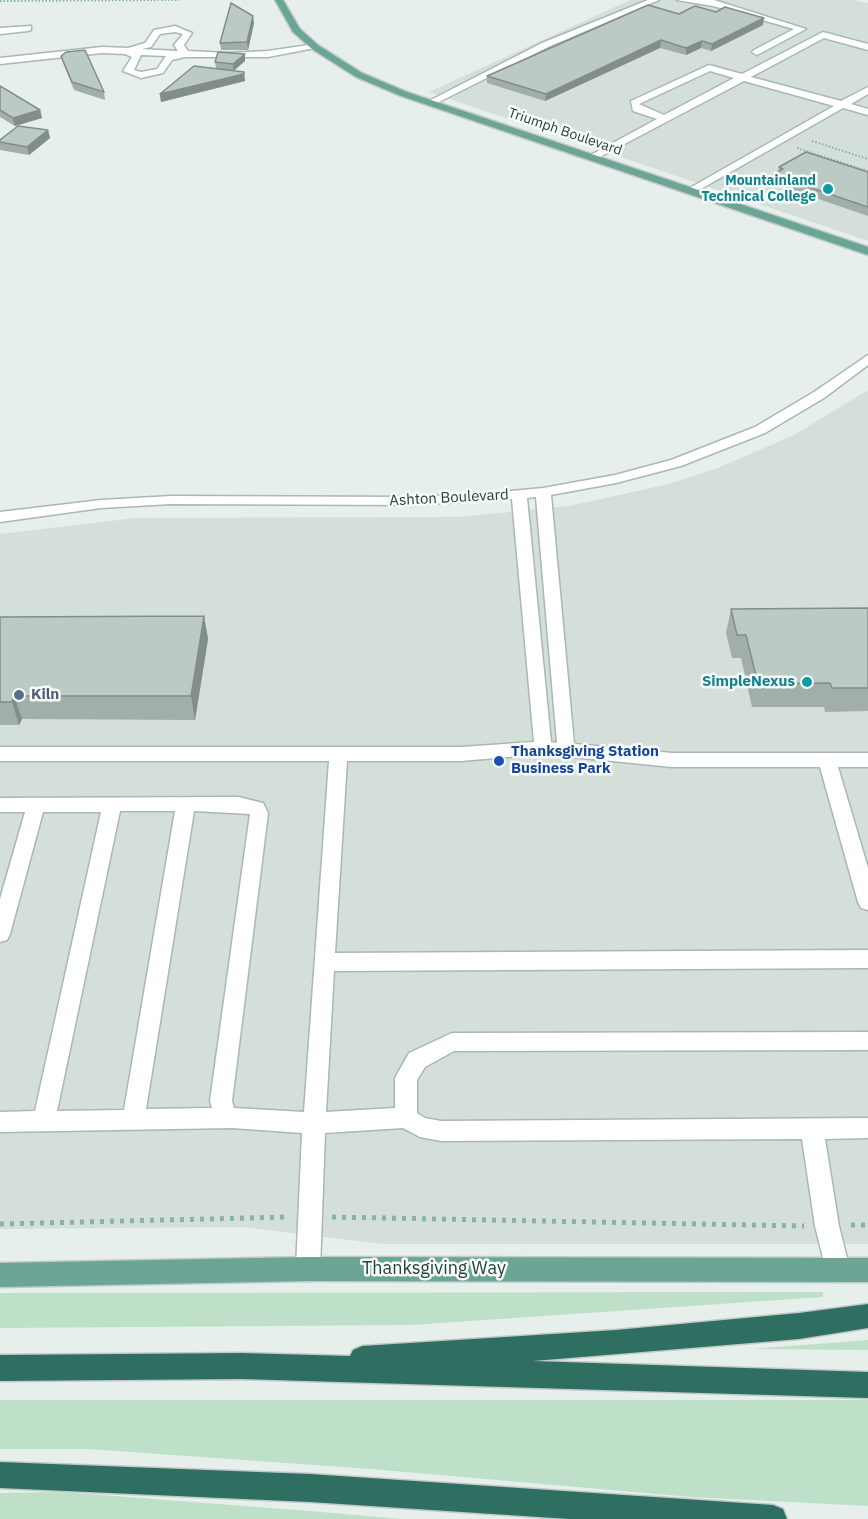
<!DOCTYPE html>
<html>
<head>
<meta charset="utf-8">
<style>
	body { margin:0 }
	canvas { display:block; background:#e6efeb }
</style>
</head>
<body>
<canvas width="868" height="1519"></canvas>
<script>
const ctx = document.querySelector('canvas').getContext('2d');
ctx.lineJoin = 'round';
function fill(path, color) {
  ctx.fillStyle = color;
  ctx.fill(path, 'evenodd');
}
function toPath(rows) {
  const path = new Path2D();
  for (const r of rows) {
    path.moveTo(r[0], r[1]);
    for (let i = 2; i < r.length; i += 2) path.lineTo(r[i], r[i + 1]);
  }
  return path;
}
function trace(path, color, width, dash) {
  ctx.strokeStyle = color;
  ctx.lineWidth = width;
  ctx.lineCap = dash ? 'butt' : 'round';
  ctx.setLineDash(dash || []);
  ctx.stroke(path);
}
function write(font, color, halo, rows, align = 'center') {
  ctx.font = font + ' "IBM Plex Sans",sans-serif';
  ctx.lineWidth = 5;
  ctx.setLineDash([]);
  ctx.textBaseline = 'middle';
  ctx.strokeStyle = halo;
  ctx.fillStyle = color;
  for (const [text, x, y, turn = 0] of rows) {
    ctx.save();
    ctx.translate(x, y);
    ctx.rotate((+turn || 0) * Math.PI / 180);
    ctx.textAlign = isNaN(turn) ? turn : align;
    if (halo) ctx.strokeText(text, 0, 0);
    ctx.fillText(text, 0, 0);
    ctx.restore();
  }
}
fill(toPath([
	[630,0,853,0,868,3,868,241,429,92],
	[868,390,868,1244,383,1244,242,1227,0,1229,0,534,135,518,458,517,569,506,669,484,718,468,794,435]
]), '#d4dfda');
fill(toPath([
	[823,1292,823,1297,411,1325,0,1328,0,1293],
	[868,1340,868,1350,751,1349],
	[0,1400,868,1400,868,1506,691,1497,371,1469,88,1449,0,1449],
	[62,1492,310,1511,402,1519,0,1519,0,1493]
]), '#bfe0c8');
const minor = toPath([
	[648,0,659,0,548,47,433,105,425,103,542,43,648,0],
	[677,0,714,0,806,29,757,55,752,52,754,50,794,29,713,6,677,0],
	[31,26,31,30,28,31,0,34,0,28,31,26],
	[175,26,192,33,184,45,188,51,228,53,268,51,315,44,320,47,268,57,185,57,172,60,163,73,141,78,123,71,132,57,125,54,102,53,0,64,0,58,102,47,128,48,145,43,154,30,175,26],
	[175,32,183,34,174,45,178,51,142,49,151,47,160,34,175,32],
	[141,55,166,56,157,69,141,72,134,70,141,55],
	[823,32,868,44,868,50,824,38,751,77,841,101,868,87,868,94,851,104,868,109,868,115,843,108,692,194,687,191,688,189,834,106,744,81,596,159,587,157,657,119,633,111,631,101,709,65,742,74,823,32],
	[710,71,734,78,664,115,639,104,710,71],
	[868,355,868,365,824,398,765,433,681,466,616,483,551,495,574,744,672,753,868,753,868,767,838,767,868,868,868,910,861,908,858,902,820,767,672,767,543,754,461,761,347,761,335,953,868,950,868,968,334,971,326,1112,395,1108,395,1078,409,1053,452,1033,868,1032,868,1050,454,1051,425,1067,417,1080,417,1113,425,1118,441,1121,868,1118,868,1138,825,1139,839,1226,850,1270,847,1279,838,1282,829,1279,826,1270,815,1226,802,1139,441,1141,420,1137,403,1128,325,1133,320,1269,317,1278,308,1281,299,1278,296,1269,302,1133,232,1128,0,1132,0,1112,35,1111,101,812,43,812,10,934,7,940,0,942,0,899,25,812,0,812,0,798,238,797,263,803,268,813,232,1101,234,1108,304,1112,329,761,0,761,0,747,461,747,534,742,512,499,413,505,171,504,101,508,0,522,0,512,101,500,171,496,413,497,480,494,543,488,615,475,671,460,755,427,814,392,868,355],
	[536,497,557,743,551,742,527,498,536,497],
	[120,811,175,811,124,1110,57,1111,120,811],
	[194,811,250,814,210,1101,212,1108,146,1109,194,811]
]);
const major = toPath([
	[275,0,283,0,300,29,318,45,362,73,407,92,868,247,868,255,401,96,356,77,312,49,293,32,275,0],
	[308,1257,868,1258,868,1282,308,1281,0,1287,0,1263,308,1257]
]);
const highway = toPath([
	[868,1304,868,1328,799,1339,533,1361,868,1372,868,1398,241,1379,0,1381,0,1355,241,1353,350,1356,353,1350,362,1346,616,1330,799,1313,868,1304],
	[0,1462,310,1474,773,1505,783,1509,787,1519,569,1519,310,1502,0,1488,0,1462]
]);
trace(minor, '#a8b8b2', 3);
trace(major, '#c2cac8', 3);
trace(highway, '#c2cac8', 3);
trace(toPath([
	[0,1,179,0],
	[812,141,868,159],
	[797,148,868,171]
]), '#86b3a5', 2, [1.5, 2]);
trace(toPath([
	[332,1217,804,1226],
	[0,1224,288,1217],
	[851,1225,868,1225]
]), '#86b3a5', 5, [4, 6]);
fill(minor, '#fff');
fill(major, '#6aa596');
fill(highway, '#2f6f62');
fill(toPath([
	[716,12,763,25,711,51,701,48,686,55,660,48,545,101,487,83,487,76,679,14],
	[254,23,248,50,221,50,220,43],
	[61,56,104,92,105,100,74,90,63,63],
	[245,61,234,71,244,72,245,81,161,102,160,94,216,68,215,62],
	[0,86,40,110,42,118,15,126,0,117],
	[48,130,50,138,29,155,0,150,0,140],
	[779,167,868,172,868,216,772,183,773,175,778,172],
	[868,608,868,711,825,712,824,707,752,707,741,658,732,658,726,633,731,609],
	[204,616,208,639,195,720,22,719,19,725,0,725,0,617]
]), '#a1aea9');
fill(toPath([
	[253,16,254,23,248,50,247,42],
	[764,18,763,25,711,51,712,44],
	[661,40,660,48,545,101,546,94],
	[702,41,701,48,686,55,686,48],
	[245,54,245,61,233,71,233,64],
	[244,74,245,81,161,102,160,94],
	[40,110,42,118,15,126,13,118],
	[48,130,50,138,29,155,27,147],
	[204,616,208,639,195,720,191,696],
	[14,696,22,719,19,725,12,702]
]), '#838d89');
const building = toPath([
	[231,3,253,16,247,42,220,43,231,3],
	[648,5,679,14,695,6,716,12,725,7,764,18,712,44,702,41,686,48,661,40,546,94,487,76,648,5],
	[85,50,104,92,72,82,61,56,66,52,85,50],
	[218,52,245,54,233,64,215,62,218,52],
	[194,66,244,72,244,74,160,94,194,66],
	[0,86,40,110,13,118,0,110,0,86],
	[18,126,48,130,27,147,0,142,0,140,18,126],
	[806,152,868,172,868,207,773,175,783,169,779,167,806,152],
	[868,608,868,688,832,688,830,683,758,684,746,635,737,635,731,609,868,608],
	[204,616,191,696,14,696,12,702,0,702,0,617,204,616]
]);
fill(building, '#bbcac4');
trace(building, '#838d89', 1.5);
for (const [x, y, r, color] of [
	[828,189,6,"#0f9aa8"],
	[807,682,6,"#0f9aa8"],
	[19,695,6,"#5c6f8a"],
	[499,761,6,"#1a4fb4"]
]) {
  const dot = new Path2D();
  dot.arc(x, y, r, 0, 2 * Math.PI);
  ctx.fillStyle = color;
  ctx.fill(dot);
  trace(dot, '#f7fbf9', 2);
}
write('14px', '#24423a', '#f7fbf9', [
	["Triumph Boulevard",565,132,19]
]);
write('bold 14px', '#0d838f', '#f7fbf9', [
	["Mountainland",816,181],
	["Technical College",816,197]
], 'right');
write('15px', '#24423a', '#f7fbf9', [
	["Ashton Boulevard",449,498,-3]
]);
write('bold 15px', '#0d838f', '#f7fbf9', [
	["SimpleNexus",795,682]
], 'right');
write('bold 15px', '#4e5e75', '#f7fbf9', [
	["Kiln",31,695]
], 'left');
write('bold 15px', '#164399', '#f7fbf9', [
	["Thanksgiving Station",511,752],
	["Business Park",511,769]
], 'left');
write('18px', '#24423a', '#f7fbf9', [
	["Thanksgiving Way",434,1269]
]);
</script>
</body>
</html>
